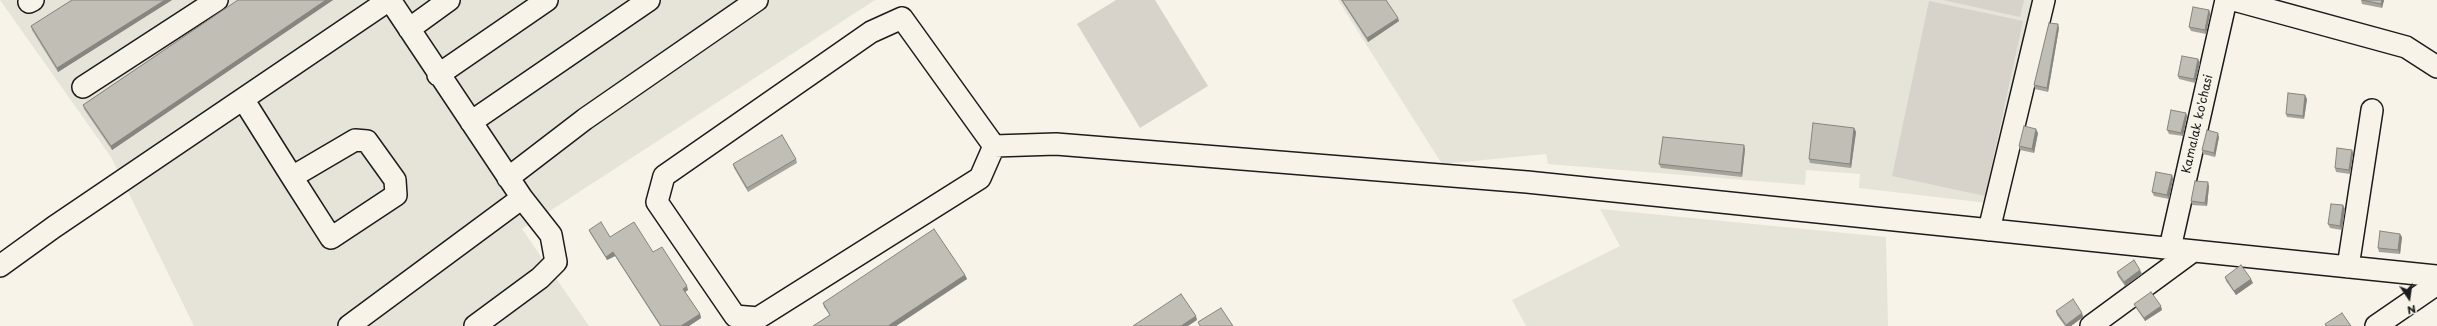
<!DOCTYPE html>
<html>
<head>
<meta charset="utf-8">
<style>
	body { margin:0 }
	#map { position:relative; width:2437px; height:326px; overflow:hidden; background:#f7f3e8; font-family:"Playpen Sans",sans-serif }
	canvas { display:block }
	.north { position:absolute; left:2389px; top:278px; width:40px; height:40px; -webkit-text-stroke:3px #f7f3e8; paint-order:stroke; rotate:167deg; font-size:11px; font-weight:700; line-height:16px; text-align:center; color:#1c1c1c }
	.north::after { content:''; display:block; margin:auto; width:14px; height:18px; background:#1c1c1c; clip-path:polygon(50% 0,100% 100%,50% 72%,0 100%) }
</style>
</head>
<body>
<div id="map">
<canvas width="2437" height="326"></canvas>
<div class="north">N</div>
</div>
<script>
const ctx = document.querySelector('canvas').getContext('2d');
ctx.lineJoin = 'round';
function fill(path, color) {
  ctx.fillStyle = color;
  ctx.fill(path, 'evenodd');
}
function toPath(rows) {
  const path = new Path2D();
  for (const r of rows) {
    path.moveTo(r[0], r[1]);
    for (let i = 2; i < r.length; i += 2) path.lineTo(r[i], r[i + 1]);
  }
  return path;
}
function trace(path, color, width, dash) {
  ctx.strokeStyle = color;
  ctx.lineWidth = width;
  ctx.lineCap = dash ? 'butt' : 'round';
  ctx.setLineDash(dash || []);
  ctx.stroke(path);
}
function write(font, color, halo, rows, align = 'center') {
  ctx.font = font + ' "Playpen Sans",sans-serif';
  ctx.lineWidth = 3;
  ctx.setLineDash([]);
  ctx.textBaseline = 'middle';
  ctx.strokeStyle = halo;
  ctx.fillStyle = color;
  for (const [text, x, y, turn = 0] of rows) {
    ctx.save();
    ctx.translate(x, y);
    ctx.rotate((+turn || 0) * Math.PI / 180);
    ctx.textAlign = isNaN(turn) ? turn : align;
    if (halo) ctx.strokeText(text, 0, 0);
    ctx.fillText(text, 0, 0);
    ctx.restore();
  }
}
fill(toPath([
	[0,0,875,0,522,229,589,326,194,326,111,157],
	[1338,0,2038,0,1987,203,1859,188,1860,174,1806,170,1805,185,1548,164,1546,154,1442,164],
	[1600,209,1886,237,1888,326,1526,326,1512,300,1620,246]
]), '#e6e3d9');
fill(toPath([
	[1116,0,1155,0,1208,86,1140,128,1077,24],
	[1943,0,2024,0,2020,17],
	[1929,1,2023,21,1985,196,1892,176]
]), '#d7d3cb');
const minor = toPath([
	[390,0,522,198,551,235,556,262,540,278,475,326],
	[2234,0,2406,47,2437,67],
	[29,2,33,0],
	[902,18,994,146,980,178,758,318,735,316,657,202,664,176,871,32,902,18],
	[409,29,449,0],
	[438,75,547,0],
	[83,87,217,0],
	[243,99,292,177,331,238,396,195,395,180,367,141,355,140,292,177],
	[471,122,649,0],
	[994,146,1056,144,1527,182,2437,276],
	[508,178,585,119,757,0],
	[1989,230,2044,0],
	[2170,248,2226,0],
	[0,266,54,227,389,0],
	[2348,267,2372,110],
	[349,326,522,198],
	[2091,326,2193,251],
	[2376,326,2437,284]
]);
trace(minor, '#1c1c1c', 24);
trace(minor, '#f7f3e8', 21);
fill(toPath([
	[72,0,172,0,58,72,32,30,31,26],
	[238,0,333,0,112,150,84,109,83,105],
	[1341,0,1386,0,1399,21,1368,42],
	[2361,0,2384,0,2382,8,2362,4],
	[2209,10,2210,14,2206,34,2191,31,2189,27],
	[2059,28,2048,92,2035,89,2034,85],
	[2200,63,2195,83,2179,79,2178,76],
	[2307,99,2304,119,2287,117,2286,114],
	[2187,116,2183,136,2169,134,2167,130],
	[1854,128,1856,132,1851,168,1810,163,1809,159],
	[2038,133,2034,153,2020,150,2019,146],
	[2219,137,2215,157,2203,154,2202,150],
	[1745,149,1742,177,1661,168,1659,164],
	[2352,150,2353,154,2350,174,2336,172,2335,168],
	[796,159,797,163,748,192,734,168,733,164],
	[2172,175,2173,179,2169,199,2154,196,2152,192],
	[2209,186,2207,206,2192,205,2191,201],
	[2345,209,2342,230,2330,228,2328,224],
	[589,230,653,252,688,290,685,292,700,314,701,318,689,326,660,326,615,256,607,260,590,233],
	[2402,237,2400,254,2379,252,2378,248],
	[2117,272,2142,274,2125,286,2118,276],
	[965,275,967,279,896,326,813,326,830,315,824,307,823,303],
	[2225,277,2253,283,2236,295,2226,281],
	[2134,304,2162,310,2145,321,2136,308],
	[2056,311,2082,313,2083,317,2071,326,2065,326,2057,315]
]), '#a5a39c');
fill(toPath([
	[165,0,172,0,58,72,57,68],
	[326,0,333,0,112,150,111,146],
	[2382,0,2384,0,2382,8,2381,4],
	[2209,10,2210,14,2206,34,2205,30],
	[1398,18,1399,21,1368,42,1367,38],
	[2058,24,2059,28,2048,92,2047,88],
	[2198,59,2200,63,2195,83,2194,79],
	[2305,95,2307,99,2304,119,2303,116],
	[2186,113,2187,116,2183,136,2181,133],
	[1854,128,1856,132,1851,168,1850,164],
	[2036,129,2038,133,2034,153,2032,149],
	[2218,133,2219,137,2215,157,2214,153],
	[1744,145,1745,149,1742,177,1741,173],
	[2352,150,2353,154,2350,174,2349,170],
	[2172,175,2173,179,2169,199,2167,195],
	[2208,182,2209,186,2207,206,2205,203],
	[2343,205,2345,209,2342,230,2340,226],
	[2400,234,2402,237,2400,254,2398,250],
	[613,252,615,256,607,260,606,257],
	[2140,270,2142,274,2125,286,2124,282],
	[965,275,967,279,896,326,888,326],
	[2251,279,2253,283,2236,295,2234,291],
	[687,286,688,290,685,292,683,289],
	[2161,306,2162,310,2145,321,2144,318],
	[2082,313,2083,317,2071,326,2066,326,2066,325],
	[700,314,701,318,689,326,681,326],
	[1196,316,1197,320,1188,326,1181,326]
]), '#86857f');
const building = toPath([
	[72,0,165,0,57,68,31,26,72,0],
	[238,0,326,0,111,146,83,105,238,0],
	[1342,0,1386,0,1398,18,1367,38,1342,0],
	[2362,0,2382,0,2381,4,2362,0],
	[2193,7,2209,10,2205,30,2189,27,2193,7],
	[2049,23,2058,24,2047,88,2034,85,2049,23],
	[2182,56,2198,59,2194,79,2178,76,2182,56],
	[2288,93,2305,95,2303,116,2286,114,2288,93],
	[2171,110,2186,113,2181,133,2167,130,2171,110],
	[1813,123,1854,128,1850,164,1809,159,1813,123],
	[2024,126,2036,129,2032,149,2019,146,2024,126],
	[2207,130,2218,133,2214,153,2202,150,2207,130],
	[782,135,796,159,747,188,733,164,782,135],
	[1663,137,1744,145,1741,173,1659,164,1663,137],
	[2337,148,2352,150,2349,170,2335,168,2337,148],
	[2156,172,2172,175,2167,195,2152,192,2156,172],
	[2195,181,2208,182,2205,203,2191,201,2195,181],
	[2331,204,2343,205,2340,226,2328,224,2331,204],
	[601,222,610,237,634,222,653,252,662,247,687,286,683,289,700,314,681,326,661,326,613,252,606,257,589,230,601,222],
	[934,229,965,275,888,326,813,326,830,315,823,303,934,229],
	[2380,231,2400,234,2398,250,2378,248,2380,231],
	[2134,260,2140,270,2124,282,2117,272,2134,260],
	[2241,265,2251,279,2234,291,2225,277,2241,265],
	[2151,292,2161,306,2144,318,2134,304,2151,292],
	[1181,294,1196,316,1181,326,1133,326,1181,294],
	[2073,299,2082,313,2066,325,2056,311,2073,299],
	[1221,308,1233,326,1200,326,1198,322,1221,308],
	[2342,313,2351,326,2326,326,2325,324,2342,313]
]);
fill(building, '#c0beb5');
trace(building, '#86857f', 1);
write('12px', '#1c1c1c', '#f7f3e8', [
	["Kamalak ko'chasi",2198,124,-77]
]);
</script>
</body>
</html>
